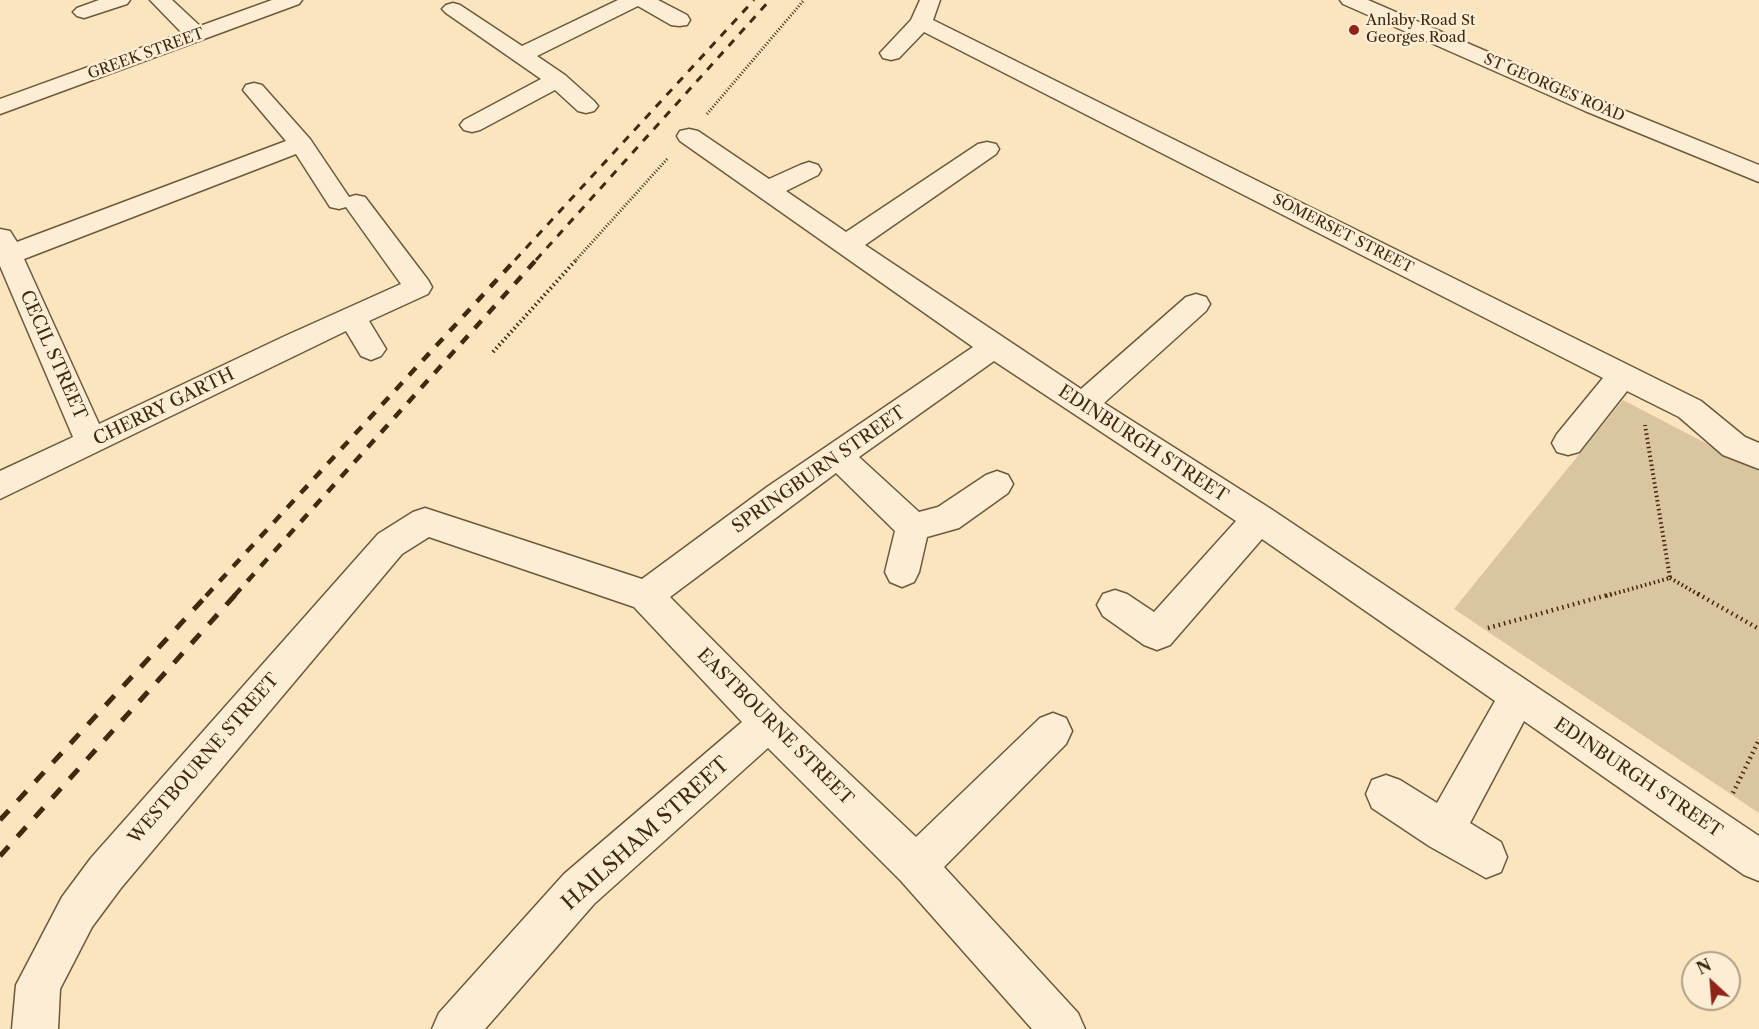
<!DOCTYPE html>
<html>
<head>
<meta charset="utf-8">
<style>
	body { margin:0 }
	#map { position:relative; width:1759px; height:1029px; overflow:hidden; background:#fae5bf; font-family:"Libre Caslon Text",serif }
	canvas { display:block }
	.north { position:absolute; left:1681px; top:951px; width:60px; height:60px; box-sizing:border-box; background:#fceed5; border:2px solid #b19f85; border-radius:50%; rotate:334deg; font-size:16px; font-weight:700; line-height:24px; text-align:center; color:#40290e }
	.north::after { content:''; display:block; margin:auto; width:21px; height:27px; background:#8f2418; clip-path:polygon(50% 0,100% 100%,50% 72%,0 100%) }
</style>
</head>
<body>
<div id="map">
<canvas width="1759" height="1029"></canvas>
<div class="north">N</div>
</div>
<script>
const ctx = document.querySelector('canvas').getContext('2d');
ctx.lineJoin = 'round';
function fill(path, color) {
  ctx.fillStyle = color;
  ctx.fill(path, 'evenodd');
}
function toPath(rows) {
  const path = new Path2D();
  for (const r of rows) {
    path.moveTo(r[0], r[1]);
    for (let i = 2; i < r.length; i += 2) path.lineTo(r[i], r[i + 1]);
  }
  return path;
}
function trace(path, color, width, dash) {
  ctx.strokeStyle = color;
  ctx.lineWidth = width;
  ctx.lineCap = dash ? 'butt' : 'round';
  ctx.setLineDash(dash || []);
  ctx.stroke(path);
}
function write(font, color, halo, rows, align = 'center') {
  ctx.font = font + ' "Libre Caslon Text",serif';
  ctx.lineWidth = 5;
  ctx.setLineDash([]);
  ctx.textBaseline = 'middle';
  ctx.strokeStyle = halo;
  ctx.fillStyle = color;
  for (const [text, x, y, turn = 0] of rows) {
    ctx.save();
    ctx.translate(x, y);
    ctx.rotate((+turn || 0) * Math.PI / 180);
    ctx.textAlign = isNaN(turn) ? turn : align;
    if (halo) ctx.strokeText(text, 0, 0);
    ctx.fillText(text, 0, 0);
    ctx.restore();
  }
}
fill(toPath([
	[1623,400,1759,471,1759,813,1454,609]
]), '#dac5a1');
const minor = toPath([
	[99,0,130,0,127,4,84,18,77,16,73,12,77,8,99,0],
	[150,0,172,0,200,26,272,0,302,0,299,4,0,114,0,99,182,33,150,0],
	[618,0,658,0,687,15,690,20,687,25,679,26,671,25,638,6,537,56,565,75,594,101,598,106,594,111,586,113,578,111,555,90,480,130,472,132,464,130,460,125,464,120,541,79,446,13,442,9,446,5,453,3,460,5,522,46,618,0],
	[920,0,940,0,933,20,1701,401,1745,437,1759,443,1759,469,1723,455,1679,417,1627,391,1579,452,1568,455,1557,452,1552,443,1557,434,1603,378,924,32,899,58,891,60,883,58,880,53,911,20,920,0],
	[1340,0,1368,0,1601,101,1759,165,1759,182,1585,111,1343,4,1340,0],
	[254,83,262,85,310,139,349,197,356,195,365,197,428,280,432,287,428,294,369,321,386,349,381,356,371,360,361,356,346,331,0,499,0,471,73,437,0,266,0,229,10,231,17,242,286,141,243,90,246,85,254,83],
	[296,154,330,207,339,209,346,207,401,284,285,336,99,424,24,259,296,154],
	[689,129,698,131,769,179,800,165,809,162,818,165,821,170,818,175,786,191,846,232,978,144,987,142,996,144,999,149,996,154,865,245,1081,389,1186,297,1196,294,1206,297,1210,304,1206,311,1104,403,1271,509,1759,836,1759,881,1744,875,1524,721,1470,823,1501,842,1507,857,1501,872,1486,878,1429,846,1372,808,1366,794,1372,780,1386,775,1400,780,1437,803,1495,701,1262,539,1170,645,1157,650,1144,645,1103,616,1097,605,1103,594,1115,590,1127,594,1154,612,1236,521,994,361,859,457,919,512,938,507,986,475,997,471,1008,475,1013,484,1008,493,959,528,927,537,919,572,914,582,902,587,890,582,885,572,895,531,836,473,670,597,782,710,916,837,1040,718,1053,713,1066,718,1072,731,1066,744,944,867,1078,1013,1085,1029,1032,1029,901,881,768,748,594,904,485,1029,432,1029,439,1013,564,874,742,722,634,607,429,537,402,554,121,888,92,927,60,989,58,1029,12,1029,16,985,62,897,91,858,378,534,413,512,425,508,642,579,767,487,973,347,680,141,677,136,680,131,689,129]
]);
trace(minor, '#6e583a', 3);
trace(toPath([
	[707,114,804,0],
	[576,260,668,158]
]), '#40290e', 3, [1, 2]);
trace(toPath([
	[493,352,577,259],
	[1670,578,1701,596],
	[1606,596,1670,578,1645,425]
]), '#40290e', 4, [1.5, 3]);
trace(toPath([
	[1698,594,1759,629],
	[1488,628,1611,594],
	[1733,793,1759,740]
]), '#40290e', 4.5, [1.5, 4]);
fill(minor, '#fceed5');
trace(toPath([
	[515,260,754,0],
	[536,260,770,0]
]), '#40290e', 3, [8, 8]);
trace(toPath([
	[206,596,516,259],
	[234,596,537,259]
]), '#40290e', 4.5, [10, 10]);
trace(toPath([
	[0,820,208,594],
	[0,856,236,594]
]), '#40290e', 5, [13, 13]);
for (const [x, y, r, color] of [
	[1354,30,6,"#8f2418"]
]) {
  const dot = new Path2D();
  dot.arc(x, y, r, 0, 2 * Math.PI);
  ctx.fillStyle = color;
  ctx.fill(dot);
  trace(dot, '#fceed5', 2);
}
write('15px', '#40290e', '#fceed5', [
	["Anlaby Road St",1366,21],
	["Georges Road",1366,38]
], 'left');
write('15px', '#40290e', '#fceed5', [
	["GREEK STREET",146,54,-20],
	["ST GEORGES ROAD",1554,88,23],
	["SOMERSET STREET",1343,234,27]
]);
write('18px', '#40290e', '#fceed5', [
	["CECIL STREET",53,355,66],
	["CHERRY GARTH",164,407,-26],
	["EDINBURGH STREET",1143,444,33],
	["SPRINGBURN STREET",819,470,-35],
	["EASTBOURNE STREET",775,727,45],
	["WESTBOURNE STREET",204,759,-49],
	["EDINBURGH STREET",1638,778,34]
]);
write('21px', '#40290e', '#fceed5', [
	["HAILSHAM STREET",646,834,-42]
]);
</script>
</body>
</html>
